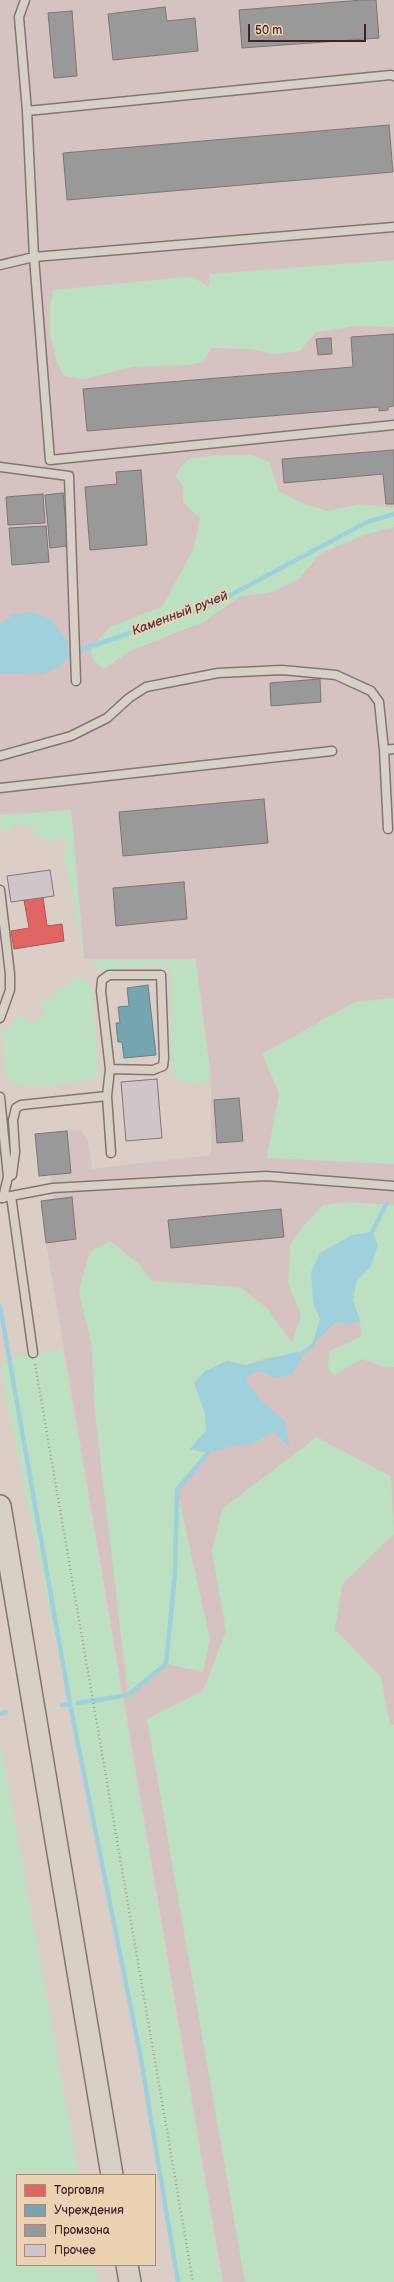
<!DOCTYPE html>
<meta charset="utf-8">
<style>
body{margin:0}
#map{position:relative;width:394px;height:2282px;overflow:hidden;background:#dbcec6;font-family:"Balsamiq Sans",sans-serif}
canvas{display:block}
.legend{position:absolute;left:16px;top:2174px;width:140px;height:92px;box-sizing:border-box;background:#ebd2b3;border:1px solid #ab8a7d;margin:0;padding:5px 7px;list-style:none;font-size:12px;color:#4a1f2b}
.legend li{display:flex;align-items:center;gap:8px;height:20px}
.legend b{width:20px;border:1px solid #ab8a7d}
.scale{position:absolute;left:248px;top:24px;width:118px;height:18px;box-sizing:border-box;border:2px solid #4a1f2b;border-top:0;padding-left:5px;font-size:12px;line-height:14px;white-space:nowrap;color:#4a1f2b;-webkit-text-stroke:3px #ebd2b3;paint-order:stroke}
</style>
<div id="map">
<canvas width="394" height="2282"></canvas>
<ul class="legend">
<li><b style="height:11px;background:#e06666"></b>Торговля</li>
<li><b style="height:11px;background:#76a5af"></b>Учреждения</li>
<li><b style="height:11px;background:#999"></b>Промзона</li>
<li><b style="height:11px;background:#cfc5cb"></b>Прочее</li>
</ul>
<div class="scale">50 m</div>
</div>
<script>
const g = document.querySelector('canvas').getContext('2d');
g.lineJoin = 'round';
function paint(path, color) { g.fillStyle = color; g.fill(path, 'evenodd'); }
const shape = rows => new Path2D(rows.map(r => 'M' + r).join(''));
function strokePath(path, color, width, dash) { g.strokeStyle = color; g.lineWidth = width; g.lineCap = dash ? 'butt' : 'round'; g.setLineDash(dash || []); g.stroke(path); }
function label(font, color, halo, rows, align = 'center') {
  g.font = font + ' "Balsamiq Sans",sans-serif'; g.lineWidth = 4; g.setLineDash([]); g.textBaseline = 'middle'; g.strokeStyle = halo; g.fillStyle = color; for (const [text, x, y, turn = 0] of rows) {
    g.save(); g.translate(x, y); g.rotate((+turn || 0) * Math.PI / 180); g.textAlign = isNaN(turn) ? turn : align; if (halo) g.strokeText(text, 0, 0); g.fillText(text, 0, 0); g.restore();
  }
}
paint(shape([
 [0,0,394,0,394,2282,223,2282,46,1243,41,1201,53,1199,51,1175,35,1134,82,1130,88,1142,92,1169,211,1155,211,1079,196,959,84,959,71,811,0,815]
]), '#d6c2c1');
paint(shape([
 [394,260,394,327,357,326,316,332,300,351,276,354,251,349,211,348,203,362,188,365,132,367,85,379,64,376,56,360,50,333,50,306,53,290,186,277,193,277,209,287,210,274],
 [221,455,252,455,269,462,279,491,298,501,327,511,361,504,394,508,394,527,368,534,321,553,299,579,273,592,241,596,205,621,130,651,104,669,93,660,91,648,110,627,162,607,194,548,200,518,183,502,183,487,176,477,181,466,191,458],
 [71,810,84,959,64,853,69,846,62,838,54,842,34,835,34,828,14,824,11,832,0,829,0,815],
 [92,959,195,959,211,1079,200,1085,177,1081,171,1065,172,972,166,965,99,970],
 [82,978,92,986,98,1071,96,1078,76,1083,30,1087,10,1082,4,1068,2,1033,21,1014,30,1024,46,1015,41,1005,72,980],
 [394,998,394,1164,267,1158,279,1093,262,1054,355,1002],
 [347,1202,394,1205,394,1367,387,1368,362,1359,334,1375,328,1368,329,1351,361,1337,360,1321,353,1301,356,1282,371,1266,335,1245,320,1253,313,1303,320,1319,312,1346,302,1353,266,1358,246,1365,226,1361,194,1383,205,1413,206,1431,190,1449,208,1453,177,1490,210,1639,203,1672,166,1664,128,1695,95,1414,92,1348,79,1291,89,1253,110,1241,138,1263,152,1281,240,1287,268,1309,292,1343,301,1315,288,1283,290,1245,305,1224,323,1205],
 [63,1350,222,2282,177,2282,140,2053,0,1369,5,1362,13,1357],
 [317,1437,391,1477,394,1534,342,1585,335,1630,381,1677,390,1724,394,1725,394,2282,245,2282,147,1719,203,1691,226,1631,212,1551,222,1509],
 [0,1740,79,2175,17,2175,17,2265,95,2265,98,2282,0,2282]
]), '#bde0c2');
paint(shape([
 [34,612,50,619,67,641,69,655,60,667,41,674,0,673,0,624,14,614],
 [372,1232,378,1245,371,1266,356,1282,353,1301,360,1321,348,1325,335,1322,312,1346,320,1319,313,1303,311,1272,320,1253,352,1235],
 [296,1352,302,1353,301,1360,291,1375,275,1378,259,1371,245,1378,259,1399,285,1421,290,1447,273,1432,252,1444,237,1445,208,1453,190,1449,206,1431,205,1413,194,1383,205,1371,227,1361,246,1365]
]), '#a0d0dc');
const shops = shape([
 [43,897,47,926,62,924,64,941,14,949,11,931,29,928,24,900,43,897]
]);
paint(shops, '#e06666');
strokePath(shops, '#b35154', 1);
const public = shape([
 [148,985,156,1055,124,1058,122,1042,118,1042,116,1023,120,1023,118,1007,129,1006,127,988,148,985]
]);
paint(public, '#76a5af');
strokePath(public, '#697d87', 1);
const industry = shape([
 [362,0,376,0,379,38,242,48,239,10,362,0],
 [165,7,167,21,195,18,198,51,113,60,108,14,165,7],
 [72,11,77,76,54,78,48,13,72,11],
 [389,125,393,172,67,200,63,153,389,125],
 [394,334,394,406,388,407,388,410,379,411,379,407,87,431,83,389,353,367,351,337,394,334],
 [331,338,332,354,318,355,316,339,331,338],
 [394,450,394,504,386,504,383,474,284,483,282,459,394,450],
 [141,470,147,545,90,550,85,487,117,484,116,472,141,470],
 [63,493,68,546,50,548,45,495,63,493],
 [43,494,45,523,8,525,6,497,43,494],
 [46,526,49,562,12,565,9,528,46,526],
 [320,679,321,702,271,706,270,683,320,679],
 [264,799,268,843,123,856,119,812,264,799],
 [184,882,187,919,116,926,113,888,184,882],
 [239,1098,243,1141,217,1143,214,1100,239,1098],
 [67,1131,71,1173,39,1176,35,1134,67,1131],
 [72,1197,76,1239,46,1243,41,1201,72,1197],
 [281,1209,284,1237,171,1248,168,1220,281,1209]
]);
paint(industry, '#999');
strokePath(industry, '#817478', 1);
strokePath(shape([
 [63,656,214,604,367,522,394,514],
 [372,1232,387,1203],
 [0,1306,70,1704,140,2053,178,2282],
 [302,1353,312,1346],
 [78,1703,128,1695,166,1664,175,1574,177,1490,208,1453],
 [62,1705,70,1704],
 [0,1714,6,1712]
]), '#a0d0dc', 4.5);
const building = shape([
 [50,870,54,896,11,902,7,876,50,870],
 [157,1079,162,1138,126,1141,121,1082,157,1079]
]);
paint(building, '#cfc5cb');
strokePath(building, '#847574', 1);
const service = shape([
 [27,111,391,75,394,76],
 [394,227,34,257,50,460,394,425],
 [0,265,34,257,27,111,19,17,25,0],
 [0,467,69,476,76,681],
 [384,750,388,829],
 [0,756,71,736,107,718,129,698,146,687,218,673,282,670,336,675,371,691,379,702,384,750,394,749],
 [0,788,332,751],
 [0,890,10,974,10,990,0,1018],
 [110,1069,153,1070,163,1066,164,1058,161,975,109,975,102,980,101,991,110,1069,107,1096,111,1153],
 [0,1097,8,1177,3,1198],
 [8,1177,12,1175,15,1152,13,1120,16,1108,21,1105,107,1096],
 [11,1196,33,1353],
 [0,1198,53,1188,266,1176,394,1186]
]);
const secondary = shape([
 [0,1506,112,2175],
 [127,2265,130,2282]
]);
strokePath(service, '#847574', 11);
strokePath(secondary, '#847574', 24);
strokePath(shape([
 [35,1364,193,2282]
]), '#a59995', 2.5, [1, 3]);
strokePath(service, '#d9d0c5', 8);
strokePath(secondary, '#d9d0c5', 21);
label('italic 13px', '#533a47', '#ebd2b3', [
 ["Каменный ручей",180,614,-21]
]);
</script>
